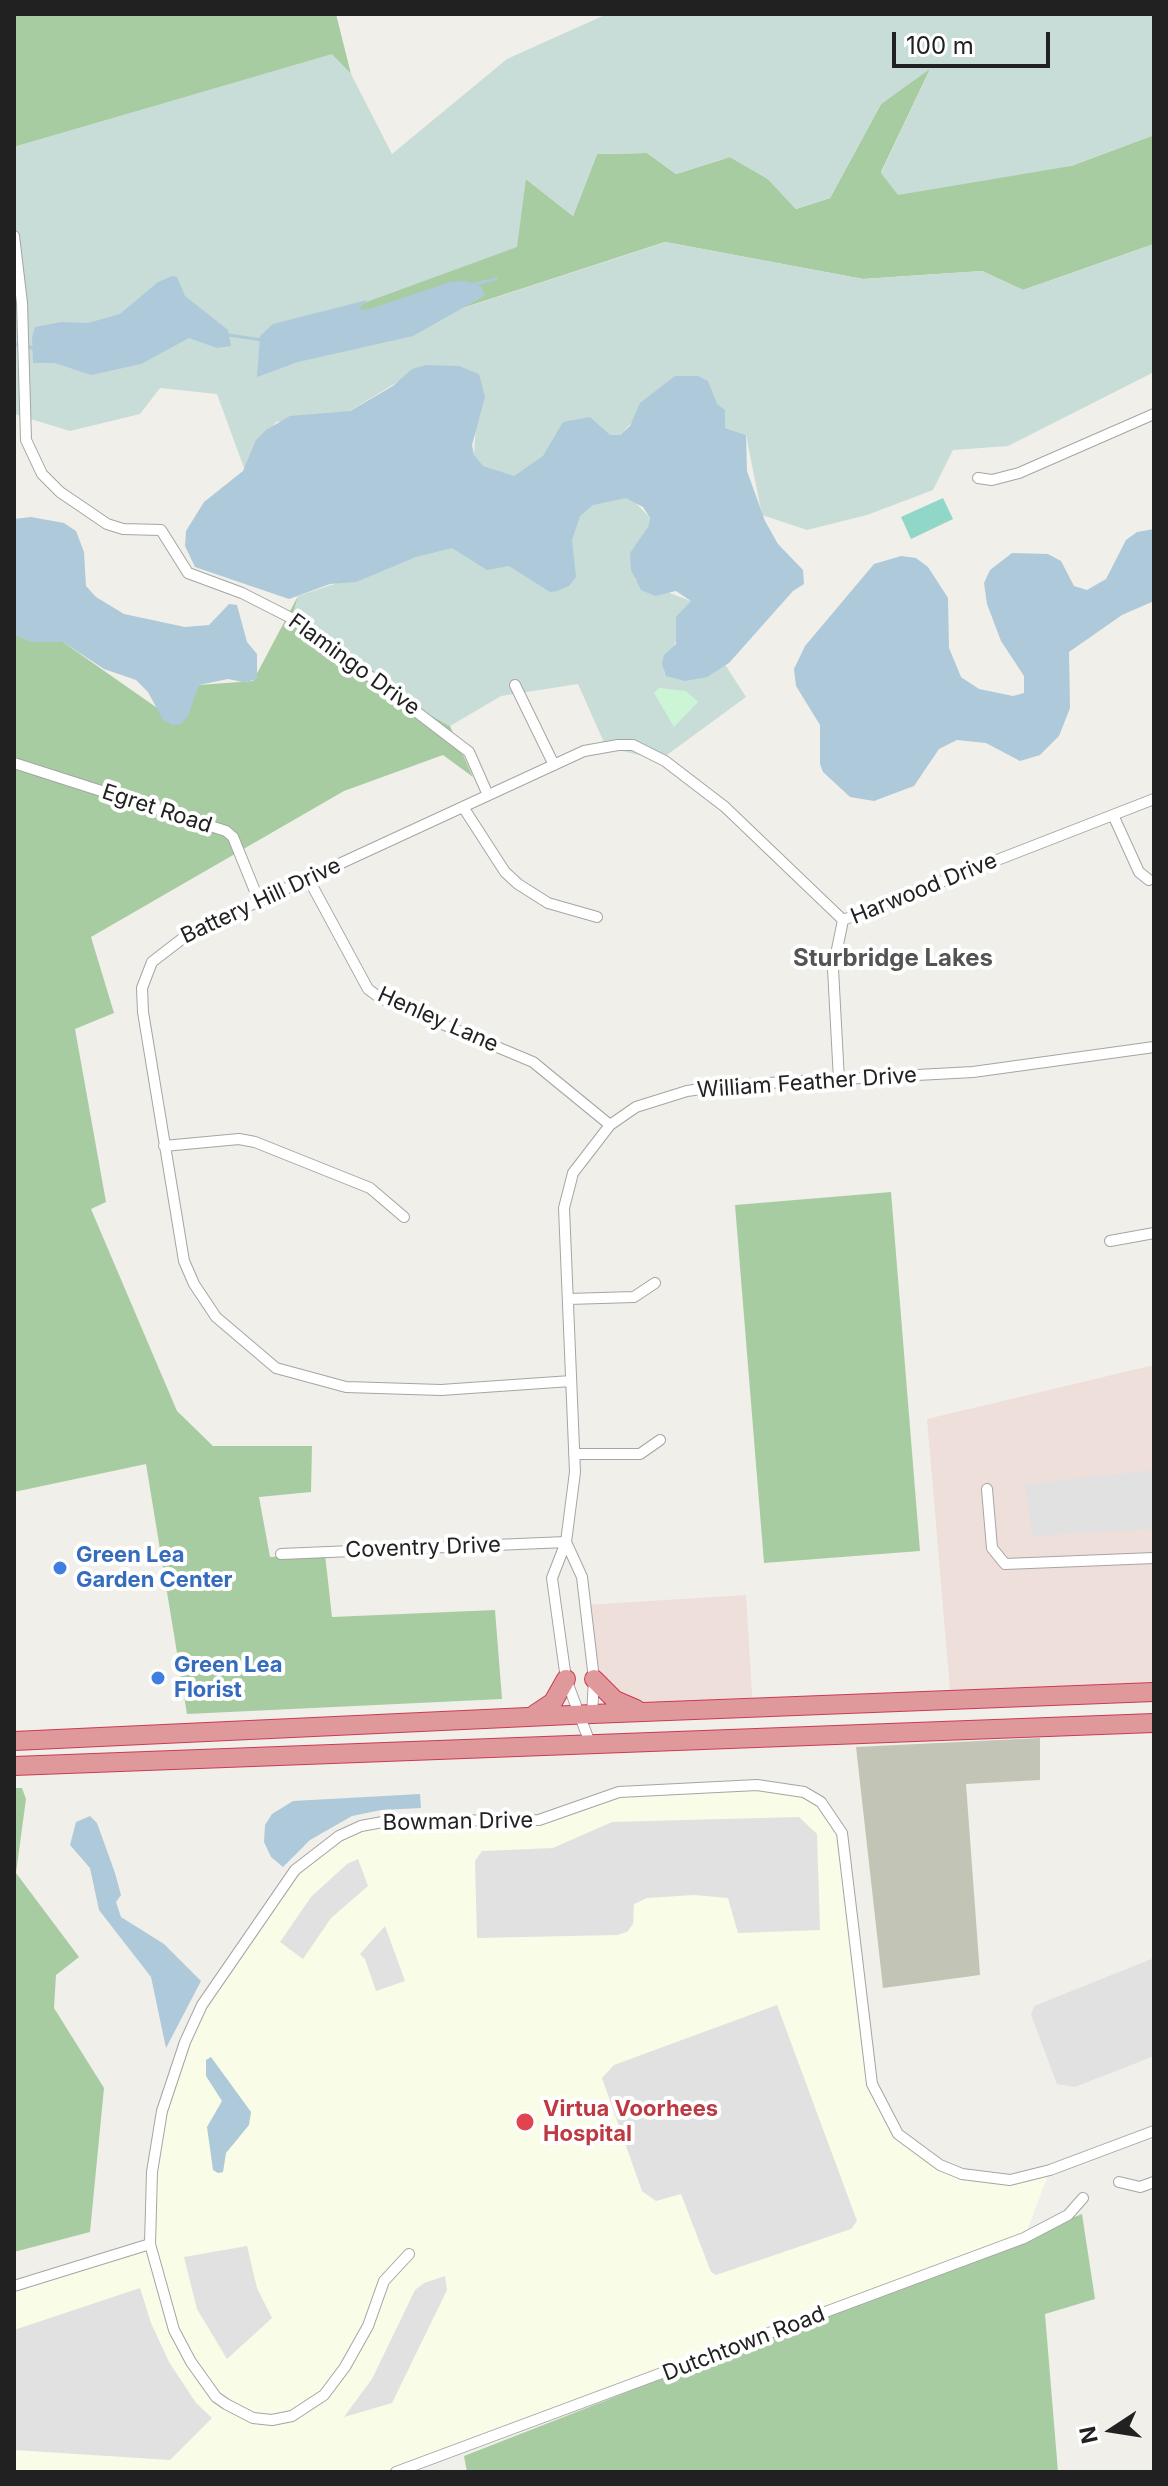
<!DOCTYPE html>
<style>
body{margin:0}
#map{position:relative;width:1168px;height:2486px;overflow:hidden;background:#f1efe9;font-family:Inter,sans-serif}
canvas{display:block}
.frame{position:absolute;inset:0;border:16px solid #212121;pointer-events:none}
.north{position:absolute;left:1072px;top:2390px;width:80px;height:80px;-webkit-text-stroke:6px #fff;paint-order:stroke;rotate:258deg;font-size:22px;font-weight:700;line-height:32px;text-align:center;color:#212121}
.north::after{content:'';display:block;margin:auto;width:28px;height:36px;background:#212121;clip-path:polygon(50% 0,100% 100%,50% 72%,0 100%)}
.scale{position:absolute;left:892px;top:32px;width:158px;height:36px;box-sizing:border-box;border:4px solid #212121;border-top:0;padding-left:10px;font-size:24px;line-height:28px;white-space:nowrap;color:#212121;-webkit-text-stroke:6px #fff;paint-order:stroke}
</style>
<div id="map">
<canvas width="1168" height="2486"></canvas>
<div class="frame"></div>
<div class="north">N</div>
<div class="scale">100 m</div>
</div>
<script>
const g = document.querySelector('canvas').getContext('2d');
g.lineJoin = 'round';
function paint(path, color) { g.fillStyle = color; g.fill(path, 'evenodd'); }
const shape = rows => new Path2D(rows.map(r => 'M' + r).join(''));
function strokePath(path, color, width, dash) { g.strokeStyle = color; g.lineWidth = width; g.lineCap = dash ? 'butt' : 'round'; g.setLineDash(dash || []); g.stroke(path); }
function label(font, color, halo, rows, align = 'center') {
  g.font = font + ' Inter,sans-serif'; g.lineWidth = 8; g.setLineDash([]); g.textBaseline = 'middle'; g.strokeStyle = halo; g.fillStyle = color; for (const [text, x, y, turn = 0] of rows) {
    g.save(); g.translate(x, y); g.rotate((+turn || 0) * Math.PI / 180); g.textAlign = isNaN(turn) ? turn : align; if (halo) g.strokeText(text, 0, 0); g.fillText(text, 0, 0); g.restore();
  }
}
paint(shape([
 [1154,1365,1154,1692,951,1701,927,1419],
 [746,1595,753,1709,642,1711,594,1679,585,1605]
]), '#efdfdb');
paint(shape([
 [782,1787,821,1802,842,1833,867,2059,881,2107,920,2153,986,2179,1050,2170,1024,2238,396,2472,14,2472,14,2286,150,2243,156,2141,202,2005,295,1870,361,1826,539,1820,602,1796]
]), '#f9fce6');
paint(shape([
 [1040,1738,1040,1780,966,1784,980,1975,883,1988,856,1747]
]), '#c2c5b5');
paint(shape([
 [14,14,336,14,351,74,332,55,14,147],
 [931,67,881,172,1071,166,1154,135,1154,244,1023,290,982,271,863,279,665,242,260,374,526,179,573,216,597,154,647,153,676,174,730,157,768,179,796,209,830,198,881,104],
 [298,596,292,620,344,666,450,726,473,777,443,755,344,791,91,937,114,1013,75,1029,106,1202,91,1209,177,1411,213,1446,312,1446,311,1492,259,1497,270,1557,325,1554,332,1617,495,1610,502,1699,187,1714,146,1464,14,1492,14,627,63,642,180,724,199,685,253,681],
 [891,1192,920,1551,764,1563,735,1205],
 [14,1788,22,1788,26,1799,16,1873,79,1957,56,1975,54,2008,104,2088,90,2232,14,2252],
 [1082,2214,1095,2299,1045,2314,1058,2472,467,2472,464,2456]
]), '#a8cca2');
paint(shape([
 [607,14,1154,14,1154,135,1071,166,898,195,881,173,930,69,881,104,830,198,796,209,768,179,730,157,676,174,647,153,597,154,573,216,526,179,517,247,271,337,261,374,666,242,863,279,982,271,1023,290,1154,244,1154,372,1008,446,953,450,933,490,867,515,807,530,762,515,746,435,725,428,675,377,620,435,634,501,650,518,635,580,691,601,664,673,726,666,746,697,660,760,606,747,578,684,501,696,450,726,344,666,292,620,298,596,446,547,474,455,479,374,426,365,346,413,276,422,244,468,217,394,160,388,140,414,70,431,14,414,14,147,332,54,351,74,392,154,507,59]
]), '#c8ddd7');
paint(shape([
 [659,688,686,691,698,702,674,727,654,693]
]), '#ccf5d6');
paint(shape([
 [943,498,953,519,911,539,901,517]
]), '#90d7c7');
paint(shape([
 [1154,1470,1154,1529,1032,1536,1025,1484],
 [799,1817,817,1834,820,1930,738,1933,728,1898,694,1895,647,1898,634,1904,633,1924,627,1932,617,1935,477,1938,475,1861,482,1851,553,1848,612,1822],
 [358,1859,368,1886,331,1918,303,1959,280,1942,311,1897,347,1864],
 [385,1926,405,1981,376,1991,365,1959,360,1954],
 [1154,1958,1154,2056,1075,2087,1057,2084,1031,2015,1034,2006],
 [777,2005,857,2221,851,2229,716,2275,711,2272,681,2194,656,2201,642,2191,602,2078,614,2065],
 [247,2246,257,2288,272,2318,227,2359,197,2309,184,2257],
 [445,2276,447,2290,392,2403,344,2417,372,2379,415,2290,424,2283],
 [140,2288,151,2323,169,2362,196,2403,212,2418,170,2460,14,2450,14,2330]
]), '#e1e1e1');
paint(shape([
 [172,276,177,277,185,296,228,330,231,346,217,348,189,338,141,364,91,375,55,363,33,363,32,337,35,327,61,322,88,323,120,314,158,282],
 [466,281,482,287,484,296,413,336,298,362,257,377,260,336,273,324,367,300,358,310,370,309,450,282],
 [426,365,459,366,479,374,485,397,472,445,474,455,483,466,514,476,543,456,563,422,590,417,610,435,620,435,630,426,640,403,675,376,698,376,708,381,717,404,725,410,725,428,746,435,747,471,765,521,778,544,803,570,804,584,793,591,729,663,707,677,685,681,666,676,662,664,664,655,676,644,676,617,691,601,676,591,655,596,641,590,631,570,630,553,648,527,650,518,643,507,626,498,593,505,580,516,572,540,576,577,569,586,557,591,550,592,509,566,487,570,452,548,416,557,356,582,330,584,289,599,195,567,185,546,186,531,204,502,243,471,256,440,266,430,290,416,350,411,393,386,412,369],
 [31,517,64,523,76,531,84,552,86,586,96,597,124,614,185,627,209,625,229,604,237,605,247,642,257,654,257,678,247,683,228,679,199,685,188,716,181,724,172,725,163,720,148,692,136,680,104,669,63,642,32,642,14,635,14,519],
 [1154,529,1154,601,1122,615,1069,652,1070,708,1059,736,1040,755,1020,761,986,743,957,740,939,749,914,786,874,801,850,797,823,772,820,764,820,725,796,686,794,669,805,646,874,564,901,556,916,558,928,567,948,598,949,648,961,677,979,689,1013,696,1024,693,1024,676,1001,641,987,604,984,583,990,570,1012,553,1048,554,1061,561,1074,586,1087,590,1106,579,1126,540,1137,532],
 [420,1794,421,1808,381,1810,352,1816,310,1840,283,1867,271,1857,264,1842,265,1825,272,1814,293,1801],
 [90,1816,97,1823,115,1873,121,1895,116,1902,121,1917,164,1944,201,1981,166,2048,151,1977,99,1910,90,1868,70,1845,76,1822],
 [211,2057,251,2112,249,2125,226,2153,223,2172,218,2173,213,2170,207,2127,222,2101,206,2076,206,2060]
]), '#aec9da');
strokePath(shape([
 [471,285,496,279],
 [229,335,262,340],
 [14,344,34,348]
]), '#aec9da', 3);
const street = shape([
 [14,236,22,303,26,440,42,474,60,492,107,524,123,529,161,530,188,573,242,593,299,622,469,752,488,795],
 [978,478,992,480,1019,473,1154,414],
 [515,685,554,765],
 [14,763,226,831,233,837,259,901],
 [463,807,505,872,518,884,548,903,597,917],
 [1113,815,1139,872,1149,880],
 [308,878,368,989,380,998,533,1062,610,1125],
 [839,1080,833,969,843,920,1154,799],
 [164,1146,239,1139,255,1142,370,1188,404,1217],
 [1110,1241,1154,1233],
 [568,1299,634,1297,655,1283],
 [571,1381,441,1390,346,1387,276,1368,216,1317,194,1284,184,1261,143,1012,142,988,152,962,187,935,259,901,584,751,618,745,633,745,665,761,725,807,843,920],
 [574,1454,640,1454,660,1440],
 [987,1489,992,1548,1005,1564,1154,1558],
 [566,1542,582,1577,594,1679,592,1716],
 [281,1554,566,1542],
 [590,1743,566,1679,552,1578,566,1542,575,1472,564,1208,573,1173,610,1125,636,1107,687,1091,730,1085,973,1072,1154,1047],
 [1119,2182,1140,2187,1154,2182],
 [409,2254,384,2281,368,2326,345,2367,324,2395,292,2416,272,2420,253,2418,226,2404,216,2397,191,2362,174,2330,150,2244,152,2172,162,2111,185,2042,202,2005,295,1870,339,1836,361,1826,388,1821,539,1820,619,1792,757,1785,804,1792,821,1802,842,1833,872,2084,898,2134,940,2165,962,2174,1010,2180,1050,2170,1154,2131],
 [14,2286,150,2244],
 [396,2472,1024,2238,1068,2215,1083,2198]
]);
const highway = shape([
 [594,1679,615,1700,636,1709],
 [535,1714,553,1702,566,1679],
 [14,1741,592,1714,1154,1692],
 [14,1766,1154,1723]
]);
strokePath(street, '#a5a5a5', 12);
strokePath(highway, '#cb3a55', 20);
strokePath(street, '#fff', 10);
strokePath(highway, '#df999b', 18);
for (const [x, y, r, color] of [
 [60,1568,8,"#3f7fe0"],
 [158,1678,8,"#3f7fe0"],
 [525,2122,10,"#e0444e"]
]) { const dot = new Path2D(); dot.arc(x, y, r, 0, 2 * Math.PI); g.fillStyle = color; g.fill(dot); strokePath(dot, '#fff', 3); }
label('22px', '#212121', '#fff', [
 ["Flamingo Drive",354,665,36],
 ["Egret Road",157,809,18],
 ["Harwood Drive",924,889,-22],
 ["Battery Hill Drive",261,901,-25],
 ["Henley Lane",438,1020,24],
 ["William Feather Drive",807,1083,-4],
 ["Coventry Drive",423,1548,-2],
 ["Bowman Drive",458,1822,-1],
 ["Dutchtown Road",744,2344,-21]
]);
label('bold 22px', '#366cbe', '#fff', [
 ["Green Lea",76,1555],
 ["Garden Center",76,1580],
 ["Green Lea",174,1665],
 ["Florist",174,1690]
], 'left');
label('bold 22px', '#be3a42', '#fff', [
 ["Virtua Voorhees",543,2109],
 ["Hospital",543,2134]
], 'left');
label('bold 24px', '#545454', '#fff', [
 ["Sturbridge Lakes",893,959]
]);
</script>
